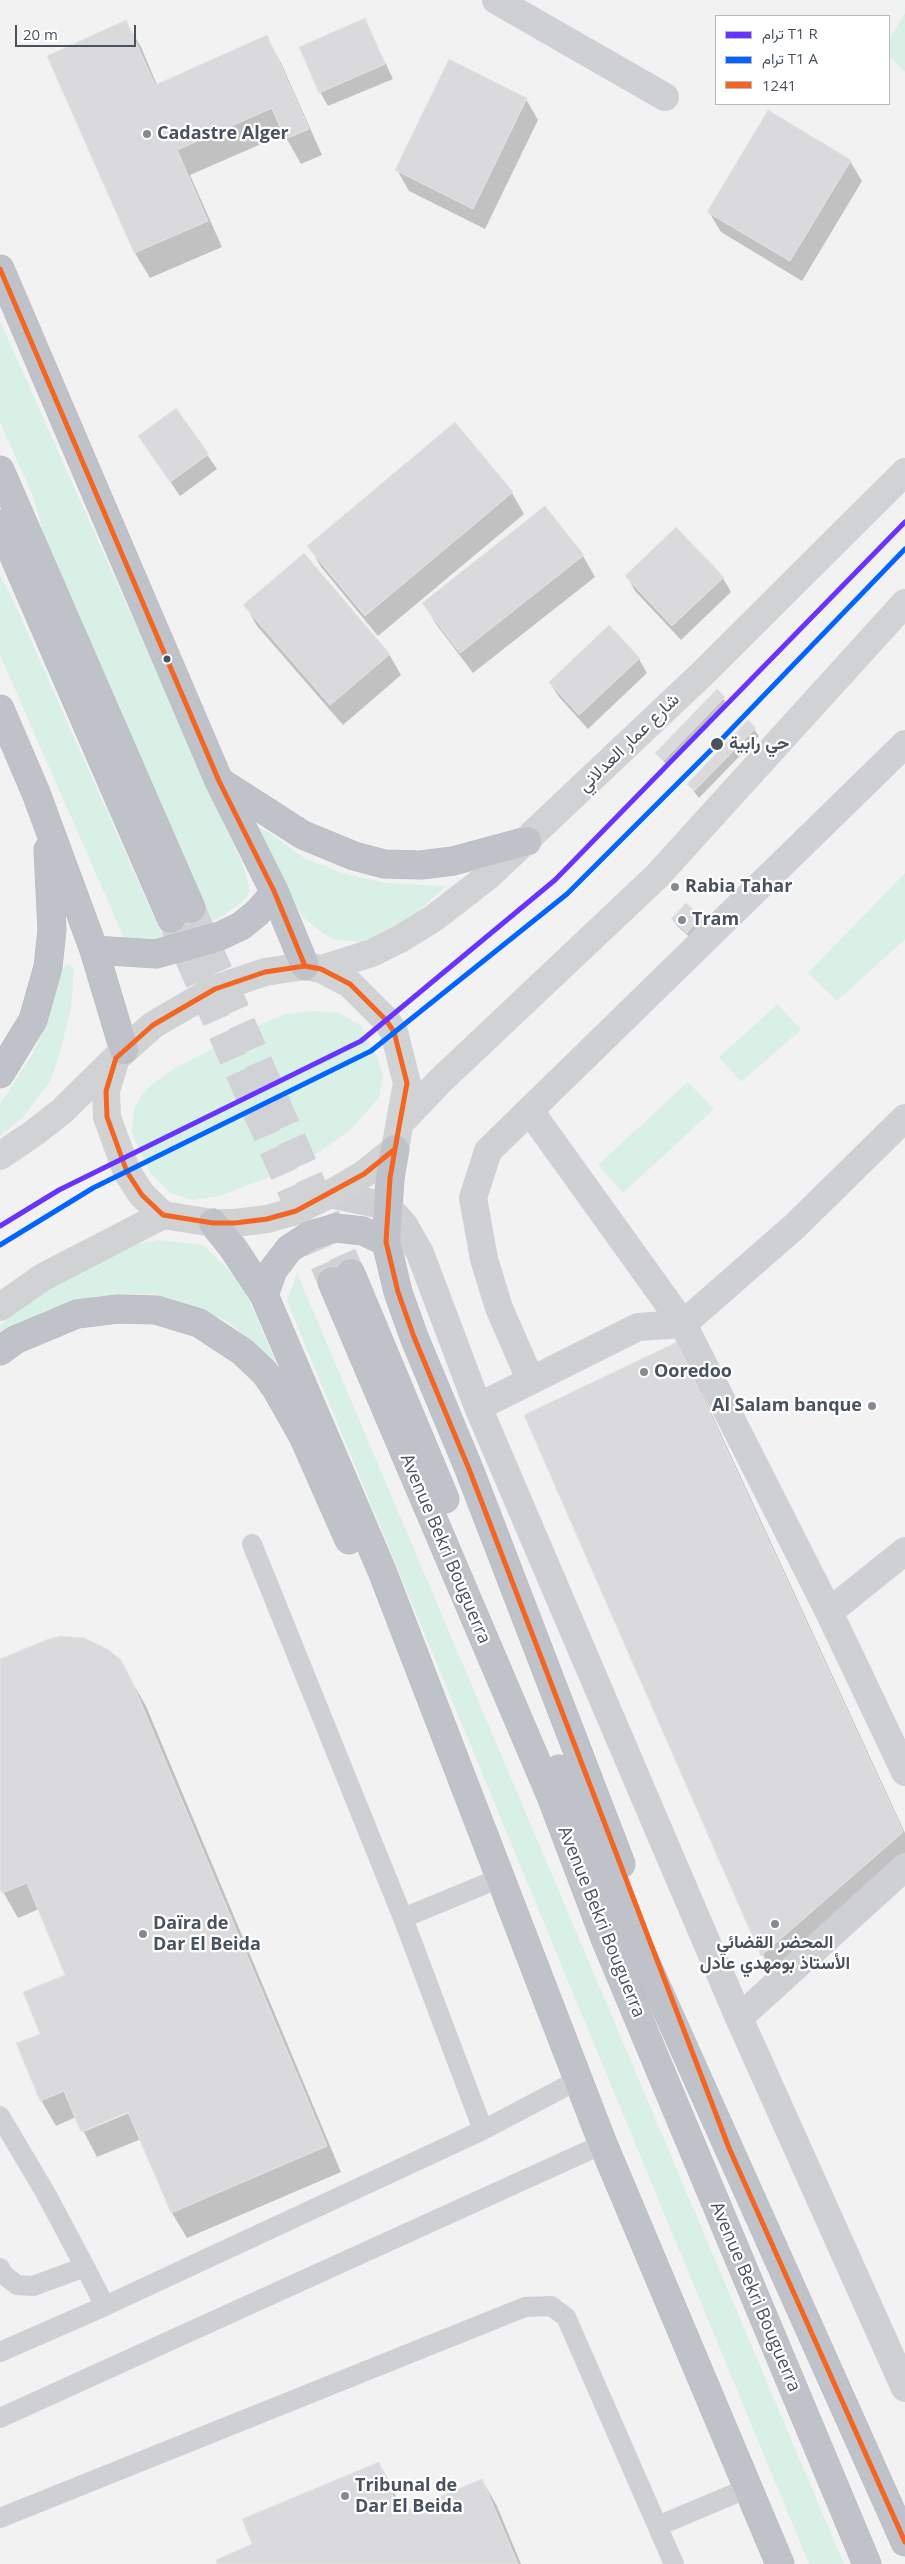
<!DOCTYPE html>
<meta charset="utf-8">
<style>
body{margin:0}
#map{position:relative;width:905px;height:2564px;overflow:hidden;background:#f3f2f2;font-family:"Open Sans",Vazirmatn,sans-serif}
canvas{display:block}
.legend{position:absolute;left:715px;top:15px;width:175px;height:90px;box-sizing:border-box;background:#fff;border:1px solid #b6babf;margin:0;padding:6px 9px;list-style:none;font-size:15px;color:#49525f}
.legend li{display:flex;align-items:center;gap:10px;height:25px}
.legend b{width:25px;border:1px solid #b6babf}
.scale{position:absolute;left:15px;top:25px;width:121px;height:22px;box-sizing:border-box;border:2px solid #49525f;border-top:0;padding-left:6px;font-size:15px;line-height:18px;white-space:nowrap;color:#49525f;-webkit-text-stroke:4px #fff;paint-order:stroke}
</style>
<div id="map">
<canvas width="905" height="2564"></canvas>
<ul class="legend">
<li><b style="height:6px;background:#63f"></b>ترام T1 R</li>
<li><b style="height:6px;background:#0363ff"></b>ترام T1 A</li>
<li><b style="height:6px;background:#f26522"></b>1241</li>
</ul>
<div class="scale">20 m</div>
</div>
<script>
const g = document.querySelector('canvas').getContext('2d');
g.lineJoin = 'round';
function paint(path, color) { g.fillStyle = color; g.fill(path, 'evenodd'); }
const shape = rows => new Path2D(rows.map(r => 'M' + r).join(''));
function strokePath(path, color, width, dash) { g.strokeStyle = color; g.lineWidth = width; g.lineCap = dash ? 'butt' : 'round'; g.setLineDash(dash || []); g.stroke(path); }
function label(font, color, halo, rows, align = 'center') {
  g.font = font + ' "Open Sans",Vazirmatn,sans-serif'; g.lineWidth = 4.5; g.setLineDash([]); g.textBaseline = 'middle'; g.strokeStyle = halo; g.fillStyle = color; for (const [text, x, y, turn = 0] of rows) {
    g.save(); g.translate(x, y); g.rotate((+turn || 0) * Math.PI / 180); g.textAlign = isNaN(turn) ? turn : align; if (halo) g.strokeText(text, 0, 0); g.fillText(text, 0, 0); g.restore();
  }
}
paint(shape([
 [905,13,905,72,889,56,889,40],
 [0,321,245,870,250,891,243,901,223,916,163,945,125,940,0,655,0,575,17,609,161,933,208,915,49,554,33,496,0,422],
 [255,825,271,834,304,858,345,874,386,883,446,886,413,916,389,932,361,942,331,939,305,919,281,886],
 [905,873,905,939,837,1001,808,973],
 [67,964,74,968,71,1008,59,1056,50,1081,23,1117,0,1136,0,1104,33,1053,48,1019,61,971],
 [778,1004,801,1030,741,1082,719,1057],
 [311,1011,340,1013,361,1026,379,1062,383,1076,379,1098,349,1131,318,1153,275,1175,219,1196,193,1200,170,1193,150,1172,132,1134,134,1109,141,1096,151,1085,172,1070,254,1027,283,1015],
 [688,1082,714,1109,623,1193,598,1165],
 [160,1240,203,1245,241,1282,278,1367,229,1322,195,1307,152,1294,98,1296,42,1312,0,1340,0,1327,43,1283,109,1248],
 [297,1273,844,2564,809,2564,287,1301]
]), '#d8f0e5');
paint(shape([
 [365,20,393,79,328,106,320,92],
 [126,22,141,47,157,85,267,37,281,63,322,155,301,164,284,134,190,175,222,247,150,278,135,253,49,56],
 [526,99,538,120,485,229,409,191,397,170],
 [850,161,862,181,802,281,721,232,709,212],
 [176,410,217,469,180,496,139,436],
 [455,424,512,493,524,514,378,636,321,567,309,546],
 [545,508,583,556,595,577,473,673,436,624,424,604],
 [627,576,723,578,731,592,681,640,635,591],
 [245,605,389,654,401,675,343,725,257,626],
 [639,659,647,673,588,729,559,697,550,683],
 [717,691,728,705,668,767,657,753],
 [748,722,759,736,699,798,688,784],
 [700,916,704,924,692,939,677,926,673,919],
 [676,1343,691,1369,905,1833,905,1869,777,1980,763,1955,526,1415],
 [84,1639,95,1643,120,1661,146,1706,341,2172,187,2238,172,2213,141,2139,97,2157,76,2117,56,2126,41,2100,41,2035,66,1976,39,1909,18,1918,2,1890,0,1890,0,1661],
 [133,2109,134,2111,83,2132,83,2130],
 [379,2463,393,2489,403,2513,482,2480,497,2506,521,2564,219,2564,254,2545]
]), '#0003');
const building = shape([
 [365,18,385,64,319,93,299,47,365,18],
 [126,20,155,85,267,35,309,129,285,139,272,108,177,150,208,221,134,253,47,56,126,20],
 [449,59,527,98,473,209,395,170,449,59],
 [768,110,851,160,790,261,707,212,768,110],
 [176,408,209,454,170,482,138,436,176,408],
 [455,422,513,492,365,616,307,546,455,422],
 [545,506,584,555,460,653,422,603,545,506],
 [676,527,724,577,672,626,625,576,676,527],
 [304,553,390,654,330,705,243,605,304,553],
 [609,625,640,658,579,715,549,682,609,625],
 [717,689,725,697,663,761,655,753,717,689],
 [748,720,756,728,694,791,687,784,748,720],
 [686,903,701,916,687,933,671,919,686,903],
 [677,1342,903,1832,761,1956,524,1415,677,1342],
 [60,1636,84,1638,109,1650,121,1660,131,1679,327,2146,171,2213,128,2112,81,2132,64,2091,40,2101,16,2043,40,2034,23,1992,65,1975,27,1883,2,1893,0,1889,0,1659,46,1640,60,1636],
 [379,2462,400,2513,482,2479,518,2564,217,2564,216,2560,252,2544,242,2519,379,2462]
]);
paint(building, '#dadadc');
strokePath(building, '#e4e4e5', 1);
strokePath(shape([
 [191,908,351,1274],
 [171,918,332,1282]
]), '#d1d2d5', 28, [28, 14]);
const highway = shape([
 [0,269,219,781,274,891,305,966],
 [0,470,191,908],
 [0,524,171,918],
 [0,709,36,793,94,950,124,1050],
 [222,783,303,835,354,856,384,864,421,865,453,861,527,841],
 [94,950,156,954,220,936,241,926,257,913,268,901,274,891],
 [0,1074,33,1020,48,967,52,930,48,850],
 [395,1149,390,1178,386,1242,398,1292,414,1337,469,1469,621,1864],
 [213,1223,233,1248,264,1295,382,1571,603,2144,780,2564],
 [351,1274,445,1499],
 [332,1282,551,1796,606,1941,867,2564],
 [264,1295,273,1270,289,1249,310,1235,336,1228,363,1231,386,1242],
 [0,1351,15,1340,77,1314,118,1309,156,1310,199,1323,243,1352,265,1373,277,1390,303,1436,349,1540],
 [559,1769,905,2542]
]);
strokePath(highway, '#b8bac1', 29);
strokePath(shape([
 [252,1544,403,1918],
 [0,2116,45,2192,85,2267],
 [483,2130,578,2080],
 [0,2268,2,2273,17,2285,33,2286,85,2267,105,2306],
 [0,2352,105,2306,483,2130,403,1918,500,1878],
 [0,2418,603,2144],
 [0,2518,525,2307,551,2306,566,2317,674,2564],
 [658,2526,748,2488]
]), '#ced0d3', 20);
strokePath(shape([
 [496,0,665,97],
 [530,1111,683,1324,829,1612,905,1772],
 [330,1194,387,1206,404,1225,420,1253,478,1407,739,2018,905,2388],
 [530,1379,499,1308,484,1259,473,1198,488,1151,905,744],
 [478,1407,638,1327,683,1324,795,1226,905,1118],
 [829,1612,905,1551],
 [739,2018,905,1867]
]), '#ced0d3', 28);
strokePath(shape([
 [305,966,321,969,350,984,386,1020,394,1032,407,1083,395,1149,364,1174,330,1194,296,1211,267,1219,235,1223,213,1223,163,1215,142,1195,127,1172,107,1117,106,1091,116,1058,153,1025,215,989,265,972,305,966],
 [321,969,372,953,402,938,434,918,487,877,702,674,905,472],
 [400,1123,440,1081,657,876,905,603],
 [0,1156,34,1133,62,1111,115,1059],
 [0,1307,43,1277,163,1215]
]), '#d0d2d4', 28);
strokePath(highway, '#bfc2c8', 28);
strokePath(shape([
 [0,269,219,781,274,891,305,966],
 [305,966,321,969,350,984,386,1020,394,1032,407,1083,395,1149,364,1174,296,1211,267,1219,235,1223,213,1223,163,1215,142,1195,127,1172,107,1117,106,1091,116,1058,153,1025,215,989,265,972,305,966],
 [395,1149,390,1178,386,1242,398,1292,414,1337,469,1469,729,2148,905,2542]
]), '#f26522', 5);
strokePath(shape([
 [0,1226,59,1190,361,1041,555,880,905,522]
]), '#63f', 5);
strokePath(shape([
 [0,1245,93,1188,371,1051,567,894,717,744,905,549]
]), '#0363ff', 5);
for (const [x, y, r, color] of [
 [147,134,5,"#848a92"],
 [167,659,4.5,"#49525f"],
 [717,744,7,"#49525f"],
 [675,887,5,"#848a92"],
 [682,920,5,"#848a92"],
 [644,1372,5,"#848a92"],
 [872,1406,5,"#848a92"],
 [775,1924,5,"#848a92"],
 [143,1934,5,"#848a92"],
 [345,2496,5,"#848a92"]
]) { const dot = new Path2D(); dot.arc(x, y, r, 0, 2 * Math.PI); g.fillStyle = color; g.fill(dot); strokePath(dot, '#fff', 2); }
label('bold 18px', '#49525f', '#fff', [
 ["Cadastre Alger",157,134],
 ["Rabia Tahar",685,887],
 ["Tram",692,920],
 ["Ooredoo",654,1372],
 ["Al Salam banque",862,1406,"right"],
 ["Daïra de",153,1924],
 ["Dar El Beida",153,1945],
 ["المحضر القضائي",775,1943,"center"],
 ["الأستاذ بومهدي عادل",775,1964,"center"],
 ["Tribunal de",355,2486],
 ["Dar El Beida",355,2507]
], 'left');
label('18px', '#49525f', '#fff', [
 ["شارع عمار العدلاني",629,743,-44],
 ["Avenue Bekri Bouguerra",445,1549,67],
 ["Avenue Bekri Bouguerra",601,1922,68],
 ["Avenue Bekri Bouguerra",755,2297,67]
]);
label('bold 18px', '#49525f', '#fff', [
 ["حي رابية",729,744]
], 'left');
</script>
